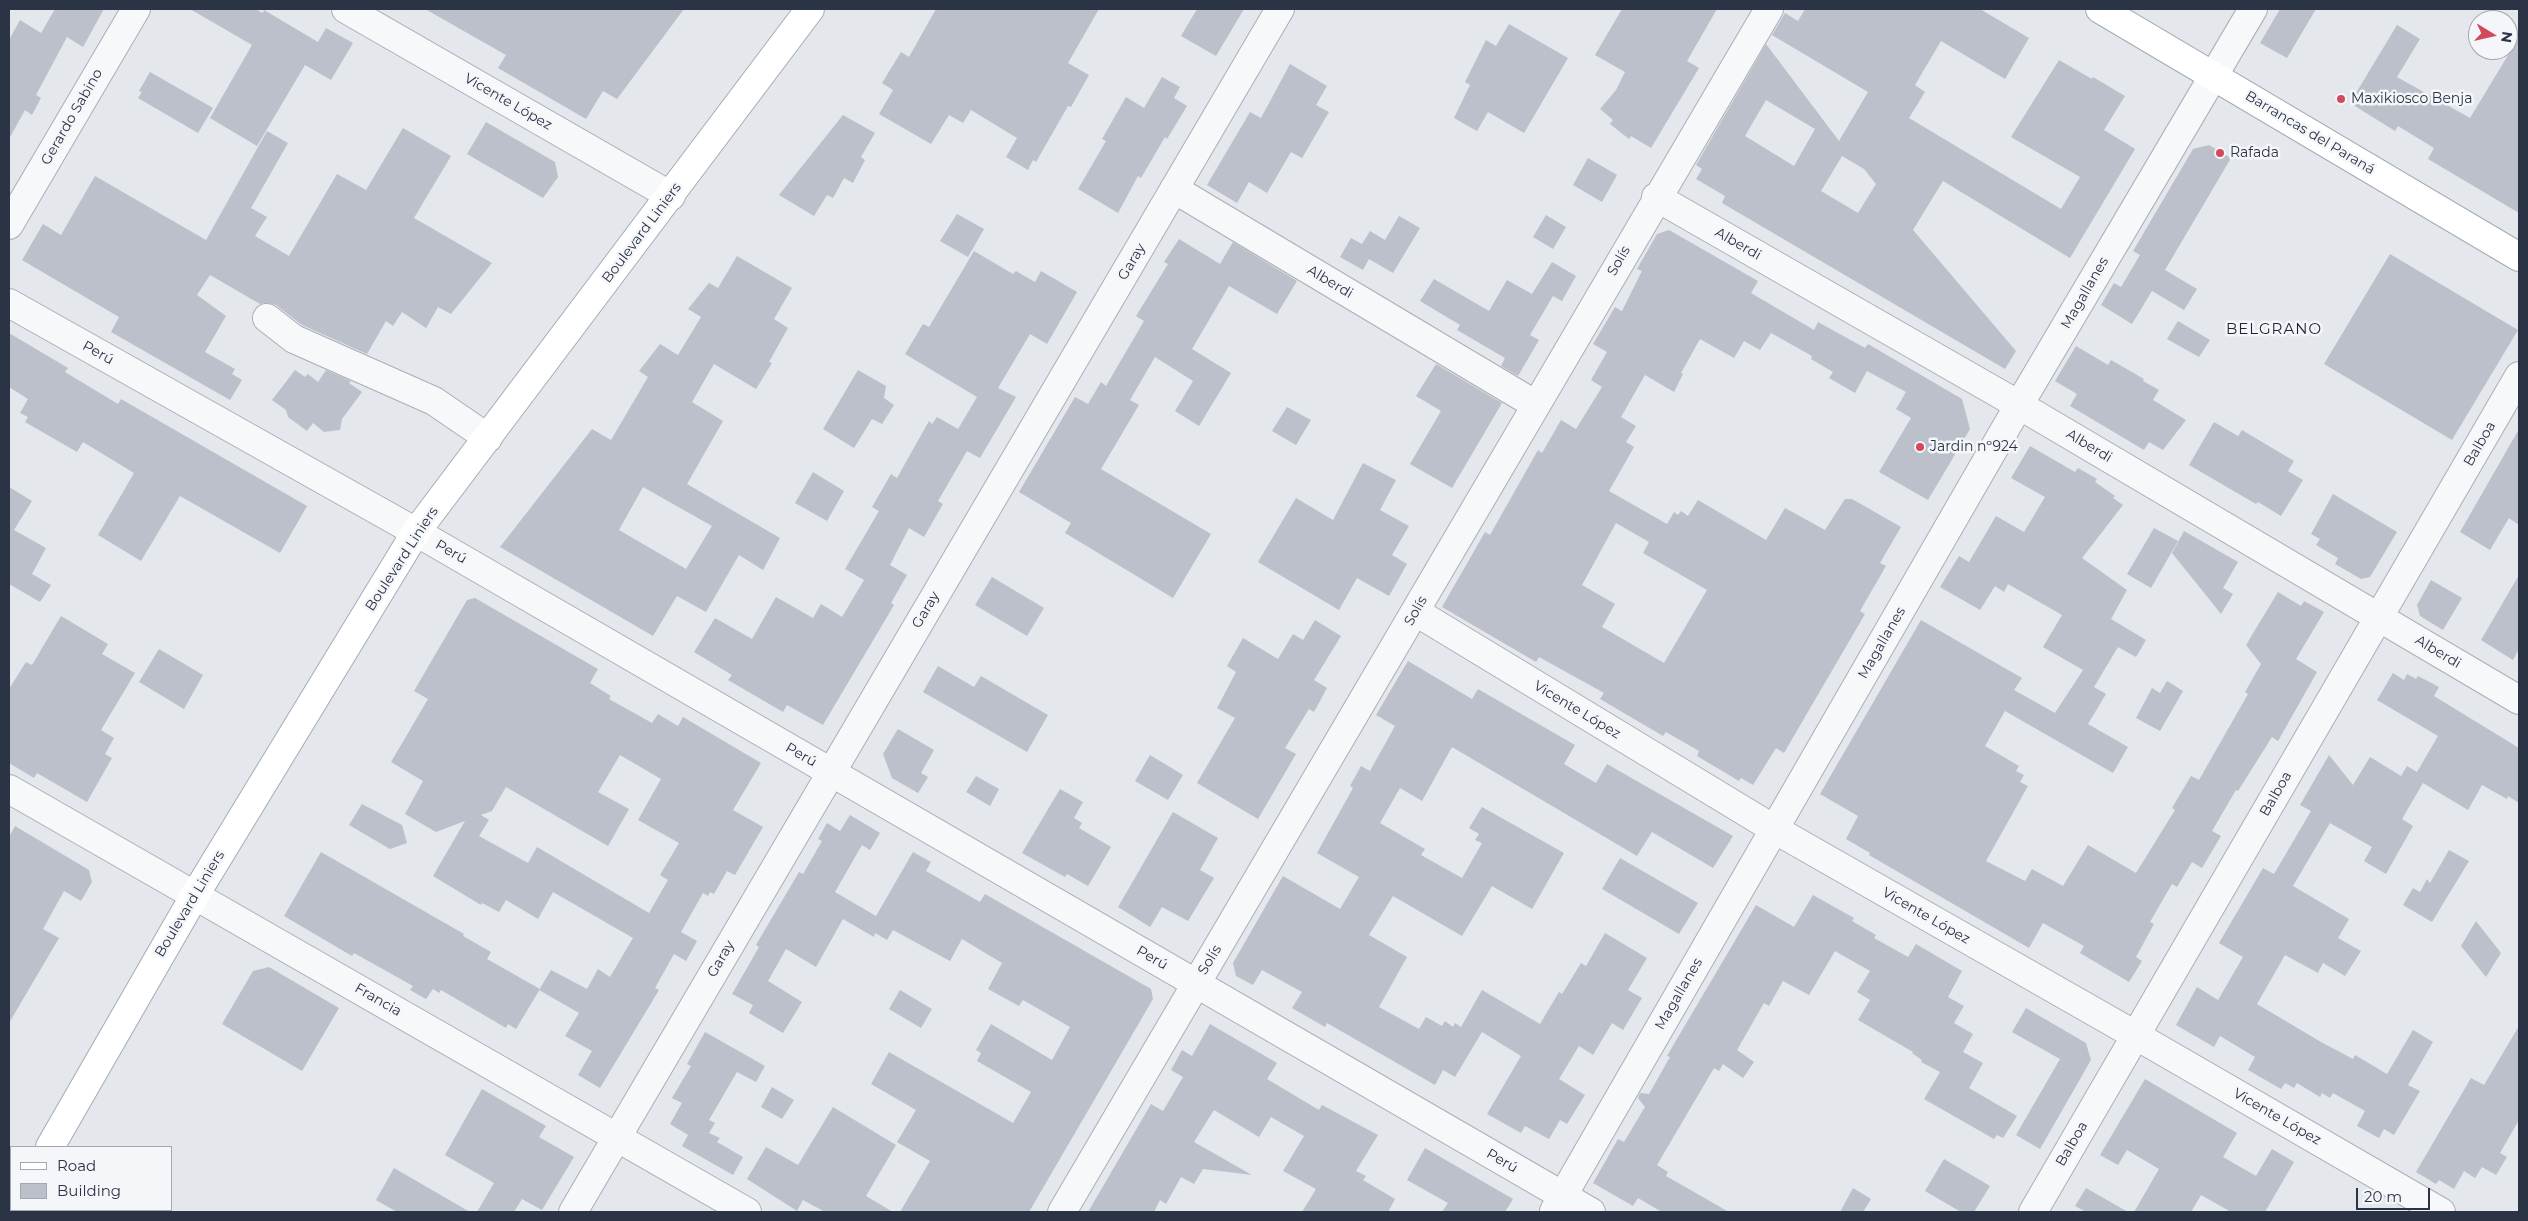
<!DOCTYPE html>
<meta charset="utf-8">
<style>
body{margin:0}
#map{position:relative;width:2528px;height:1221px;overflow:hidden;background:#e4e7ec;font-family:Montserrat,sans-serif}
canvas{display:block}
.frame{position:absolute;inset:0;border:10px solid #2b3445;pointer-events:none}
.legend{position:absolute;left:10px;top:1146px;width:162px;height:65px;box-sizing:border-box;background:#f4f6f9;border:1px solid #a4a8b1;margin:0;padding:6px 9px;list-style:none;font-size:15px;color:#2b3445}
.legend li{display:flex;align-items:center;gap:10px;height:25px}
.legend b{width:25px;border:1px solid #a4a8b1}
.north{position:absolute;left:2468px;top:10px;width:50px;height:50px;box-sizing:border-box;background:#f4f6f9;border:1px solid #a4a8b1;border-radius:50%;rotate:99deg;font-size:14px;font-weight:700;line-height:20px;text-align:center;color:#2b3445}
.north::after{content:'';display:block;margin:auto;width:18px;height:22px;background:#d1495b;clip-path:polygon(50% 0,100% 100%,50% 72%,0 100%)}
.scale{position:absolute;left:2356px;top:1188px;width:74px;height:22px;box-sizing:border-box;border:2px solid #2b3445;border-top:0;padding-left:6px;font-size:15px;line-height:18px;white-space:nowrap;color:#2b3445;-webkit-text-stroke:4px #f4f6f9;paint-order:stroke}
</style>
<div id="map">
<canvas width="2528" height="1221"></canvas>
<div class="frame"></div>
<ul class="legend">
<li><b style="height:6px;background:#fff"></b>Road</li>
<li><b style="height:14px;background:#bbc0ca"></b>Building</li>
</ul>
<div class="north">N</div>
<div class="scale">20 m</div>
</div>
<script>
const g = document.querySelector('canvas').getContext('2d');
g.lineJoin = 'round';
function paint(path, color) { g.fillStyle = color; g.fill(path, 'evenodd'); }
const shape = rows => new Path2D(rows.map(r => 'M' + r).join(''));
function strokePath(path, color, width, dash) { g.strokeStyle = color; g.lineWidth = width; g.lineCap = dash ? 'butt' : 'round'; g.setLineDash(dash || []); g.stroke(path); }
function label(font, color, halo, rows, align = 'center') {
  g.font = font + ' Montserrat,sans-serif'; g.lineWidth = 5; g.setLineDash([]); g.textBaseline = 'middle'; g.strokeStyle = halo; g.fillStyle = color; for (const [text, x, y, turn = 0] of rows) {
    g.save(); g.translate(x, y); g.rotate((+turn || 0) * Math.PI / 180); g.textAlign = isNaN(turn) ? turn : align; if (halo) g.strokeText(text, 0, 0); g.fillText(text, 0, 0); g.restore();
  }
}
paint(shape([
 [55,9,104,9,83,47,67,37,36,95,41,98,32,115,25,110,9,139,9,40,20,20,41,33],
 [190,9,255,9,263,13,264,10,318,42,326,28,353,43,331,80,305,65,257,146,210,118,252,45],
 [425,9,684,9,617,99,603,91,586,119,498,68,506,55],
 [936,9,1099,9,1068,63,1089,75,1071,107,1068,106,1036,162,1033,160,1028,170,1006,157,1017,138,971,110,963,123,949,115,931,144,879,114,893,90,882,83,901,52,909,57],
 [1197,9,1244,9,1216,56,1181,36],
 [1622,9,1717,9,1687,61,1699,68,1651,148,1631,136,1629,139,1610,124,1613,120,1600,109,1616,90,1625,72,1595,55],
 [1805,9,1980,9,2029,38,2005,79,1941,41,1915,85,1925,92,1909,118,2061,209,2080,177,2011,137,2059,60,2092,79,2093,77,2125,96,2104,130,2135,149,2070,258,1943,181,1913,230,2016,351,2005,369,1722,203,1725,196,1696,179,1702,169,1696,165,1766,44,1839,141,1868,92,1772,35,1785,13,1798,21],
 [1766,100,1815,129,1794,166,1745,136],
 [1842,156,1864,169,1876,184,1858,213,1821,191],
 [2280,9,2316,9,2287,58,2260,43],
 [1509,24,1568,58,1524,133,1488,112,1477,131,1454,118,1470,85,1465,82,1486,40,1496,46],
 [2397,25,2420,39,2397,77,2470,118,2519,37,2519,213,2428,159,2434,148,2398,126,2395,131,2350,103],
 [1290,64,1327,86,1316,105,1329,112,1302,158,1291,152,1267,193,1249,182,1237,203,1207,185,1250,112,1261,118],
 [150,72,213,108,198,133,138,98,142,92,139,91],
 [1162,77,1180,87,1174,98,1187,106,1167,139,1165,137,1141,178,1138,176,1118,213,1078,189,1106,141,1102,139,1126,97,1144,108],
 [843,115,875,133,861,157,865,160,853,183,844,178,833,198,827,195,814,216,779,195],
 [486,122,555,162,558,177,543,198,467,154],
 [403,128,451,156,414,218,492,263,451,314,438,307,426,328,402,312,393,326,386,321,367,354,302,325,276,305,269,303,260,304,210,275,197,295,226,316,205,352,235,369,232,374,242,380,230,400,111,332,119,317,22,260,43,224,61,235,95,176,206,240,267,131,288,143,251,208,267,217,255,236,289,256,337,174,366,190],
 [2209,145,2231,158,2165,270,2197,289,2184,310,2152,291,2132,324,2101,305,2114,283,2121,287,2140,255,2133,251,2193,149],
 [1588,158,1617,175,1602,202,1573,185],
 [957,214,984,229,968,257,940,241],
 [1546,215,1566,227,1553,249,1533,237],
 [1399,216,1420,228,1393,273,1369,259,1363,270,1340,257,1351,238,1362,244,1370,231,1385,240],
 [1669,230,1758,281,1751,293,1814,330,1818,322,1865,348,1868,344,1962,399,1970,429,1928,500,1879,472,1911,418,1896,409,1906,392,1867,371,1855,393,1829,378,1833,372,1811,359,1812,356,1771,333,1760,350,1744,341,1734,358,1700,339,1681,373,1683,374,1674,392,1645,375,1621,417,1636,426,1626,442,1634,447,1609,491,1667,524,1674,512,1678,515,1681,511,1688,516,1698,500,1766,540,1785,508,1825,530,1845,499,1852,499,1901,527,1880,563,1886,566,1860,611,1865,614,1784,753,1776,748,1753,785,1741,778,1739,781,1697,756,1699,751,1666,732,1663,736,1600,699,1604,693,1539,657,1536,662,1442,607,1485,532,1490,535,1538,450,1542,453,1561,420,1576,429,1602,387,1591,380,1607,352,1593,344,1615,307,1622,311,1642,271,1637,269,1657,234],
 [1616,523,1649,542,1643,553,1707,590,1664,663,1602,627,1615,604,1582,585],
 [1179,239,1220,264,1233,242,1297,281,1277,314,1229,286,1192,349,1231,373,1199,426,1175,411,1193,381,1155,357,1130,400,1139,405,1101,469,1211,534,1173,598,1065,533,1071,523,1019,492,1075,397,1088,404,1101,382,1106,386,1144,321,1136,316,1168,264,1164,262],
 [974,251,1013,274,1016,271,1035,282,1041,271,1077,292,1047,344,1030,334,998,388,1016,397,980,458,967,451,938,501,943,504,924,537,909,528,890,565,907,575,891,603,894,605,823,725,787,705,783,712,728,680,732,675,694,652,715,618,752,639,776,597,813,618,821,604,842,617,864,580,845,569,879,511,872,507,891,474,897,478,929,421,932,424,937,417,958,429,977,397,905,354,923,324,929,327],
 [2390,254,2518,330,2452,440,2324,364],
 [737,256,792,288,774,319,788,328,769,362,772,363,756,389,714,364,692,402,723,421,687,484,780,538,763,570,739,555,706,612,677,596,653,636,500,547,592,429,611,440,648,377,639,371,660,344,678,355,701,317,688,309,709,283,718,288],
 [643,487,712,526,686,569,619,530],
 [1552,262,1576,276,1562,301,1553,296,1530,335,1539,340,1518,376,1501,366,1505,358,1457,330,1460,325,1420,301,1434,279,1489,311,1507,280,1532,294],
 [2178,321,2210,340,2199,357,2167,339],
 [9,333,68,368,65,372,118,404,121,399,307,506,280,553,180,496,141,561,98,535,134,473,83,442,77,452,25,422,28,417,20,413,28,399,9,387],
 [2076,346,2108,365,2111,360,2144,379,2143,381,2159,390,2153,400,2186,420,2163,450,2149,442,2144,450,2070,406,2077,394,2055,381],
 [1436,364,1502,403,1452,488,1410,464,1441,411,1416,396],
 [295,370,305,377,308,374,318,382,326,370,351,381,349,383,362,392,342,419,340,430,324,432,313,423,307,431,288,417,286,410,272,400],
 [858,370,886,386,884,398,894,405,882,424,872,419,854,448,823,429],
 [1287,407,1311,420,1296,445,1272,431],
 [2214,422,2238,436,2242,430,2294,461,2288,471,2303,480,2281,516,2258,502,2256,504,2189,465],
 [2519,429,2519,525,2509,518,2490,550,2460,532],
 [2030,446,2075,472,2078,468,2097,479,2095,482,2115,496,2113,498,2123,505,2082,558,2127,590,2111,619,2146,640,2136,657,2118,647,2094,687,2106,694,2088,724,2128,747,2113,773,2005,711,1985,746,2019,766,2016,771,2024,775,2020,782,2028,786,1986,861,2025,881,2032,869,2063,886,2088,845,2136,873,2175,810,2172,808,2191,776,2199,780,2248,694,2245,692,2261,664,2246,645,2278,592,2301,606,2304,601,2324,612,2296,659,2317,672,2278,741,2272,737,2238,791,2236,790,2212,831,2221,836,2202,868,2192,862,2177,887,2172,884,2150,922,2154,924,2136,957,2142,961,2129,982,2080,953,2084,946,2043,923,2029,948,1869,855,1870,853,1846,839,1858,816,1820,794,1921,620,2022,678,2014,690,2055,713,2083,670,2043,647,2062,615,2008,584,2004,592,1995,586,1980,610,1940,587,1959,556,1969,562,1996,516,2024,532,2045,497,2011,478],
 [1363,463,1396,480,1380,510,1409,526,1392,555,1407,564,1389,596,1357,578,1339,610,1258,562,1296,498,1333,520],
 [813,472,844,491,827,521,795,503],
 [9,487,32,501,14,530,46,548,32,574,51,585,40,602,9,584],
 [2333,494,2397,532,2370,577,2361,579,2335,564,2338,558,2316,545,2320,539,2311,534],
 [2154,528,2178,541,2151,588,2127,574],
 [2184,531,2238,562,2223,588,2233,594,2221,614,2172,553],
 [2519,575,2519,649,2513,660,2481,640],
 [992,577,1044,608,1027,636,975,605],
 [2431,580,2462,598,2443,630,2420,616,2417,605],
 [475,598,598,669,590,683,611,696,609,699,652,723,658,714,678,726,683,717,761,763,733,810,763,827,735,875,727,871,714,894,710,892,708,896,703,893,681,932,697,941,686,961,674,954,655,988,659,990,600,1088,578,1075,592,1051,565,1036,579,1013,539,990,551,970,587,989,598,969,610,977,633,938,553,892,538,919,506,900,499,912,482,903,481,905,433,876,465,821,436,832,405,814,423,781,391,762,428,699,414,691,467,600],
 [620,755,661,779,638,820,679,843,660,875,668,880,649,913,537,847,528,863,479,836,489,820,481,815,492,811,506,787,608,846,629,809,598,792],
 [61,616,108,644,102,654,135,673,101,730,114,738,105,754,112,758,87,802,37,773,34,778,9,763,9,689,26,662,32,665],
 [1315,620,1341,636,1314,680,1327,688,1314,712,1309,709,1285,748,1296,754,1258,819,1197,783,1235,718,1217,708,1236,672,1227,666,1243,638,1278,659,1293,634,1303,640],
 [159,649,203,675,184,709,139,682],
 [1408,661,1472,699,1478,689,1575,745,1564,764,1596,783,1607,764,1733,836,1713,868,1652,832,1637,856,1452,747,1422,801,1400,788,1380,823,1425,849,1421,855,1462,878,1482,843,1475,840,1479,834,1469,828,1482,807,1564,853,1532,909,1492,886,1462,936,1393,896,1369,935,1407,957,1379,1007,1419,1029,1426,1017,1442,1026,1445,1021,1453,1027,1455,1023,1461,1027,1482,990,1540,1024,1559,992,1562,994,1581,963,1586,966,1605,933,1647,958,1628,990,1642,998,1623,1030,1612,1023,1593,1055,1579,1046,1559,1079,1585,1095,1567,1124,1560,1120,1549,1139,1525,1126,1521,1133,1487,1114,1521,1056,1482,1032,1455,1077,1443,1070,1435,1085,1327,1023,1325,1027,1292,1008,1302,992,1262,970,1253,985,1236,976,1233,963,1283,876,1340,909,1359,877,1317,853,1353,788,1350,786,1361,766,1370,771,1395,726,1376,715],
 [938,666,974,687,981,676,1048,715,1027,752,923,692],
 [2393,673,2404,680,2407,674,2416,679,2418,676,2439,687,2434,696,2519,748,2519,803,2508,796,2507,799,2482,785,2468,810,2423,783,2402,819,2413,826,2386,874,2364,861,2372,847,2330,823,2293,886,2349,919,2338,938,2361,951,2345,976,2323,963,2318,973,2285,955,2257,1004,2321,1042,2353,1059,2355,1055,2387,1074,2413,1030,2433,1042,2408,1085,2420,1091,2394,1135,2384,1129,2379,1138,2357,1126,2365,1111,2333,1093,2330,1098,2322,1093,2320,1097,2297,1083,2294,1088,2285,1083,2281,1089,2248,1070,2255,1057,2220,1036,2214,1047,2176,1025,2197,987,2218,1000,2243,957,2219,943,2263,868,2274,874,2311,811,2300,805,2329,755,2353,785,2370,757,2401,776,2407,766,2417,772,2438,736,2377,700],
 [2167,681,2183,691,2160,731,2136,718,2152,688,2160,693],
 [898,729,934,750,921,773,928,777,918,793,892,778,883,754],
 [1150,755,1183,775,1168,800,1135,781],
 [976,776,999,789,990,806,966,792],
 [1060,789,1083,802,1074,818,1082,823,1079,828,1111,847,1088,886,1067,874,1065,877,1022,853],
 [362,804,402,825,407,843,390,849,349,825],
 [1173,812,1218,838,1200,870,1214,878,1188,921,1162,907,1150,927,1118,907],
 [850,815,880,833,870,850,862,845,835,892,876,916,913,852,931,862,926,871,980,902,985,894,1151,989,1153,999,1029,1212,900,1212,930,1161,897,1142,916,1110,871,1084,889,1052,1013,1123,1031,1092,977,1061,981,1053,976,1050,991,1024,1052,1060,1070,1027,1023,1000,1019,1006,988,989,1002,963,962,939,950,961,893,930,887,940,875,933,874,937,843,919,816,967,786,949,768,981,802,1002,783,1033,749,1013,753,1005,732,994,759,947,756,945,799,872,803,874,822,841,818,839,827,823,840,831],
 [15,826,89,870,92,882,81,901,64,891,43,929,59,938,9,1023,9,837],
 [2449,850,2469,861,2432,922,2403,905,2413,888,2420,892,2427,879,2430,883],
 [321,852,464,934,463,936,491,952,487,959,540,989,516,1029,508,1024,506,1028,441,990,439,993,433,989,426,999,410,990,413,986,354,953,352,956,284,916],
 [1620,858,1698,903,1679,934,1602,889],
 [1813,895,1854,918,1852,921,1876,935,1874,938,1908,957,1916,944,1962,971,1948,997,1964,1006,1954,1023,1973,1034,1963,1052,1983,1063,1969,1088,2017,1116,2003,1138,1997,1135,1994,1139,1924,1099,1940,1072,1921,1062,1922,1060,1912,1053,1913,1052,1858,1020,1870,1000,1857,992,1870,971,1835,951,1809,995,1783,981,1769,1006,1764,1003,1737,1050,1754,1062,1743,1078,1723,1064,1719,1071,1714,1068,1657,1165,1668,1172,1666,1176,1729,1212,1662,1212,1638,1198,1633,1206,1593,1183,1618,1139,1624,1142,1645,1107,1638,1098,1640,1093,1649,1094,1670,1057,1667,1056,1674,1044,1756,905,1794,927],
 [2476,921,2501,953,2486,977,2461,946],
 [269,967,339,1008,302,1071,222,1024,253,971],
 [900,990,932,1009,921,1028,889,1009],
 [2026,1008,2086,1043,2091,1060,2040,1149,2016,1135,2060,1059,2012,1032],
 [1210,1024,1277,1063,1267,1079,1319,1110,1322,1105,1378,1135,1356,1171,1366,1176,1363,1180,1395,1199,1388,1212,1302,1212,1316,1189,1283,1171,1304,1136,1271,1117,1259,1137,1214,1110,1194,1142,1252,1175,1203,1169,1194,1184,1181,1177,1166,1204,1160,1200,1154,1212,1088,1212,1151,1104,1163,1111,1183,1077,1171,1070,1182,1050,1192,1056],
 [2519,1026,2519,1120,2500,1153,2507,1157,2496,1175,2482,1167,2475,1178,2464,1171,2454,1189,2439,1180,2436,1184,2416,1172,2471,1078,2484,1085],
 [705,1032,765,1066,756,1082,737,1072,709,1120,715,1123,709,1133,720,1138,717,1142,743,1157,733,1175,682,1146,688,1135,670,1124,682,1103,672,1098,691,1066,687,1064],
 [2145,1079,2237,1133,2223,1157,2256,1176,2272,1149,2294,1162,2265,1212,2231,1212,2201,1195,2191,1212,2134,1212,2159,1169,2127,1150,2118,1165,2100,1155],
 [772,1087,794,1100,782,1119,761,1107],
 [482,1089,546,1126,539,1137,574,1157,542,1210,522,1199,514,1212,477,1212,494,1183,445,1155],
 [833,1107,896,1145,866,1196,893,1212,825,1212,803,1200,797,1211,747,1179,766,1147,798,1165],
 [1425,1148,1513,1199,1505,1212,1442,1212,1448,1203,1407,1180],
 [1944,1159,1990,1186,1974,1212,1961,1212,1925,1191],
 [394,1168,470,1212,397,1212,376,1200],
 [1853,1188,1871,1199,1863,1212,1840,1212],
 [2086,1188,2128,1212,2086,1212,2075,1206]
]), '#bbc0ca');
const minor = shape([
 [346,9,671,196],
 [1174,189,1536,405],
 [1656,197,2019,405,2519,700],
 [9,225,136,9],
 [9,303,416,532,1591,1212],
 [267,318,294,339,434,401,488,438],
 [1416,612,1774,829,2135,1035,2441,1212],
 [9,789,747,1212],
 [1554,1211,2019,405,2253,9],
 [573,1212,1280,9],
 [1062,1212,1769,9],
 [2033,1212,2519,376]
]);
const major = shape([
 [2100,9,2519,257],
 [50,1147,195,895,416,532,810,9],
 [13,1212,14,1210]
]);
strokePath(minor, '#a9aeb7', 30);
strokePath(major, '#a3abb8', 30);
strokePath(minor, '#f7f8fa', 28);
strokePath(major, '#fff', 28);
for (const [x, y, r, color] of [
 [2341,99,5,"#d1495b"],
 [2220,153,5,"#d1495b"],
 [1920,447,5,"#d1495b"]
]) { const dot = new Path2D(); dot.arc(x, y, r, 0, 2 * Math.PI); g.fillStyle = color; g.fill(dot); strokePath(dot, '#f4f6f9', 2); }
label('14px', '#2b3445', '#f4f6f9', [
 ["Maxikiosco Benja",2351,99],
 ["Rafada",2230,153],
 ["Jardin nº924",1930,447]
], 'left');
label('14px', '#2b3445', '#f4f6f9', [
 ["Vicente López",508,102,30],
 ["Gerardo Sabino",72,117,-60],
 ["Barrancas del Paraná",2310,133,31],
 ["Boulevard Liniers",642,233,-53],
 ["Alberdi",1738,244,30],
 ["Solís",1619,261,-60],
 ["Garay",1132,262,-59],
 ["Alberdi",1330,282,31],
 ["Magallanes",2085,293,-60],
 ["Perú",98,353,29],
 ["Balboa",2480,444,-60],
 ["Alberdi",2089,446,31],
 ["Perú",451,552,30],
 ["Boulevard Liniers",402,559,-57],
 ["Garay",926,610,-59],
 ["Solís",1416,611,-60],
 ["Magallanes",1882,643,-60],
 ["Alberdi",2438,652,31],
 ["Vicente López",1577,710,31],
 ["Perú",801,755,30],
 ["Balboa",2276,794,-60],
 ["Boulevard Liniers",190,904,-59],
 ["Vicente López",1926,916,30],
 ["Perú",1152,958,30],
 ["Garay",721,959,-60],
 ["Solís",1210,960,-59],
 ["Magallanes",1679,994,-60],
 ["Francia",378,1000,30],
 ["Vicente López",2277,1117,30],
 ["Balboa",2072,1144,-60],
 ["Perú",1502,1161,30]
]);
g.letterSpacing = '1px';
label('15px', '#1d2536', '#f4f6f9', [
 ["BELGRANO",2274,330]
]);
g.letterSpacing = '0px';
</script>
